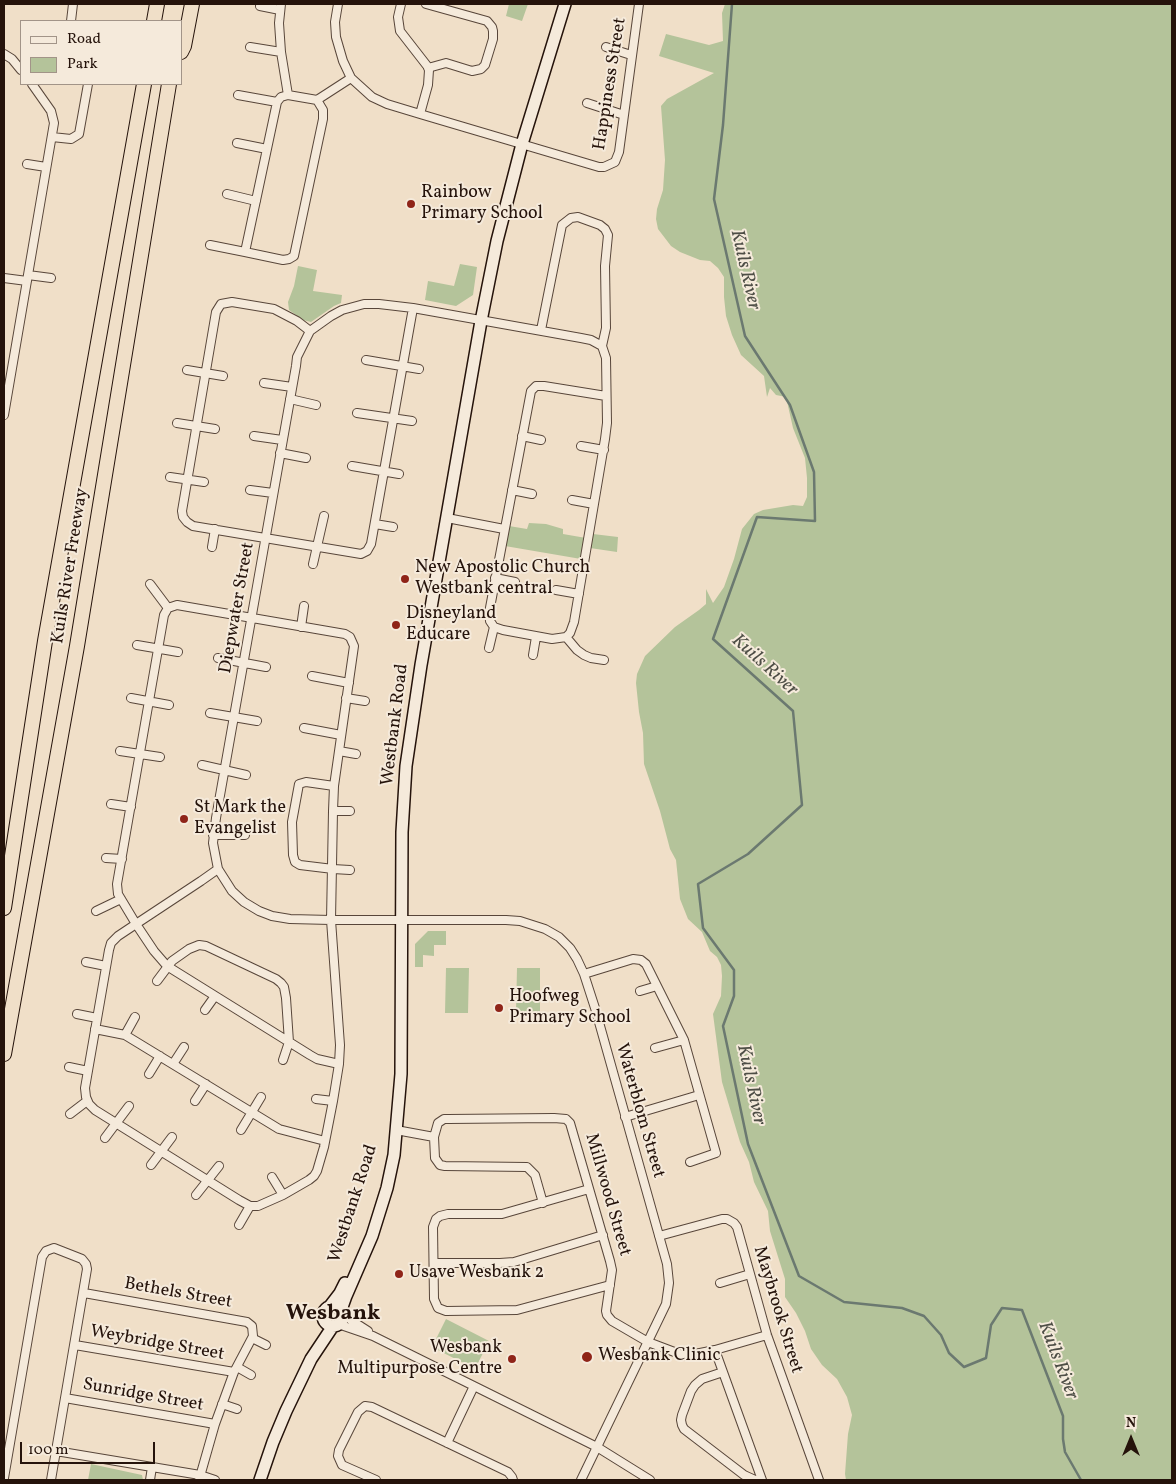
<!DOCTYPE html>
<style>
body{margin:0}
#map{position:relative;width:1176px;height:1484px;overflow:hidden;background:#f0dfc8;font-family:Vollkorn,serif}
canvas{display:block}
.frame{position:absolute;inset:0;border:5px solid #25130b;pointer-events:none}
.legend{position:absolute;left:20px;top:20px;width:162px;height:65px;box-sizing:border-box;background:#f5eadb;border:1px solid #a29488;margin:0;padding:6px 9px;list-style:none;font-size:15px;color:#25130b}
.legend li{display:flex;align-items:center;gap:10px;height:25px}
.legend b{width:25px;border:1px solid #a29488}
.north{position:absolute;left:1106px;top:1414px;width:50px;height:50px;-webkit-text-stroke:4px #f5eadb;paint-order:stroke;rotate:0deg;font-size:14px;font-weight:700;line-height:20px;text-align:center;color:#25130b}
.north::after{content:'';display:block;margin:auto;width:18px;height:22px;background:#25130b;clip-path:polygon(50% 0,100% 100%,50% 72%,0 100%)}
.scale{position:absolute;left:20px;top:1442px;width:135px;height:22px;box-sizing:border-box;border:2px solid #25130b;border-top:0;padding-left:6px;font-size:15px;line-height:18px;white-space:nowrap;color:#25130b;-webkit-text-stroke:4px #f5eadb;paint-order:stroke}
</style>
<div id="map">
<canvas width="1176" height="1484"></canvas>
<div class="frame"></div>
<ul class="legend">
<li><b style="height:6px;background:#f5eadb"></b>Road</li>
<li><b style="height:14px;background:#b4c39a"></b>Park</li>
</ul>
<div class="north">N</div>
<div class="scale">100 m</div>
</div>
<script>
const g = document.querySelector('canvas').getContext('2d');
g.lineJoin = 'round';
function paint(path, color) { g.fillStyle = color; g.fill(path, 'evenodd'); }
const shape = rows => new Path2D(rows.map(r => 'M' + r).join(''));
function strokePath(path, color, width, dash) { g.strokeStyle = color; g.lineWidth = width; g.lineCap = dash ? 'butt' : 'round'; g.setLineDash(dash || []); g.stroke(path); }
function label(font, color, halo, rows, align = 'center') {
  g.font = font + ' Vollkorn,serif'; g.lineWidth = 4; g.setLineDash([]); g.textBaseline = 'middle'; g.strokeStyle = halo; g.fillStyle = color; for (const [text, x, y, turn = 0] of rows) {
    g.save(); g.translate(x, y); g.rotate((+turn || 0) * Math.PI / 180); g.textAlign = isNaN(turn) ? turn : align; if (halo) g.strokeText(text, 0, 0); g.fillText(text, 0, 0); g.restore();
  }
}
paint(shape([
 [509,4,528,4,522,21,506,16],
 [725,4,1172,4,1172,1480,846,1480,845,1474,848,1434,852,1415,847,1397,837,1379,822,1365,811,1349,805,1331,796,1313,785,1297,785,1279,770,1231,768,1211,754,1182,749,1162,740,1142,722,1082,713,1014,721,996,722,976,721,965,717,957,710,951,702,932,688,919,680,899,676,860,670,849,660,811,644,764,643,733,639,712,636,683,637,674,645,656,675,627,699,610,706,604,706,589,713,603,724,587,734,559,742,529,754,514,763,510,793,505,803,506,807,497,807,478,805,458,793,428,786,397,776,395,770,388,767,397,764,376,741,355,732,335,726,316,724,297,724,277,718,268,710,261,700,260,680,252,671,246,658,229,656,219,657,209,663,190,665,160,661,106,667,99,714,73,659,56,666,34,709,45,723,41,722,13],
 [460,264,477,267,473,295,456,306,425,300,428,281,454,286],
 [298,266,317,270,313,291,342,295,341,303,334,306,311,322,303,320,289,310,288,302,294,286],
 [529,523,546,524,563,529,563,534,586,538,581,559,505,546,509,526,527,529],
 [593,534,618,537,617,552,590,548],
 [428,931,446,931,446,945,434,945,434,956,423,955,423,967,415,967,415,944],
 [446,968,469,968,468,1013,445,1013],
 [517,968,540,968,540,1013,516,1013],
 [446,1319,489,1341,475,1369,432,1347],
 [91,1464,142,1475,143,1480,88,1480]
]), '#b4c39a');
strokePath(shape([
 [732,4,723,125,714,199,745,336,790,405,814,472,815,521,757,517,713,639,793,711,802,805,748,854,698,884,703,928,734,970,734,996,723,1026,748,1144,799,1276,844,1302,902,1308,924,1316,941,1335,949,1353,964,1367,986,1358,991,1325,1002,1308,1022,1310,1063,1416,1063,1439,1065,1452,1081,1480]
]), '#6b7970', 2.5);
const street = shape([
 [281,4,279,23,281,52,288,95],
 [338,4,335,22,336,37,343,61,351,78,372,97,387,104,420,114,599,167,604,167,615,162,619,152,639,4],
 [401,4,398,17,400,31,428,67,429,70,428,85,420,114],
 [426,4,487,21,492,27,493,31,493,39,485,65,481,69,472,71,446,63,428,68],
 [260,6,280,10],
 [71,21,73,4],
 [250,47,281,52],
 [606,47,631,55],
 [4,54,12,59,21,70],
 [238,95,277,102],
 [317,100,288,95,281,97,277,102,245,252,283,260,289,259,294,256,323,119,323,110,317,100,351,78],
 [587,103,624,115],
 [52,137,71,139,79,134,88,84],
 [237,143,267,149],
 [27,164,46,167],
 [227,194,256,201],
 [210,245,245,252],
 [28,275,51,278],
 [4,278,27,281],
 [541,330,562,225,571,218,578,217,600,225,605,229,608,235,605,266,606,328,602,346],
 [310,331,297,321,274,309,232,302,221,304,216,312,182,511,183,517,187,522,193,526,361,554,367,551,371,544,413,308],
 [366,360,419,369],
 [187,370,223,376],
 [264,383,292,387],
 [290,399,316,405],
 [357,413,412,421],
 [4,415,54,123,51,111,32,84],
 [177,423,215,429],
 [254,436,282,440],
 [522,436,541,440],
 [581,446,604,450],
 [280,453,306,458],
 [352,466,399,474],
 [170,477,204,482],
 [250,490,273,493],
 [512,490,532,494],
 [572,500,594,504],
 [447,518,504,529],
 [375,524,393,527],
 [212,547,215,529],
 [313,564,324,516],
 [495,578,515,582],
 [150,584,168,608],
 [556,590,579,594],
 [301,627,304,606],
 [566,637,552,639,503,630,494,627,490,621,489,613,531,391,536,386,544,386,606,396],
 [137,645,178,652],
 [489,648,494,627],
 [533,655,536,637],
 [218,658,266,667],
 [312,676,349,683],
 [131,698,169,705],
 [346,698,365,701],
 [210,713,257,721],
 [304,728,341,735],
 [120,751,160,757],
 [339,751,356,754],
 [202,765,246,775],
 [334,786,306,782,299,784,292,822,293,855,295,862,300,865,333,869,350,870],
 [111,804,131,807],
 [333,811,350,811],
 [213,835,245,835],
 [106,858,122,859],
 [218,869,201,881,136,924,118,936,111,943,109,950,85,1088,86,1097,89,1104,95,1110,239,1200,250,1206,258,1206,283,1195,309,1180,314,1176,317,1171,324,1147,333,1101,339,1064,340,1045,331,920,333,811,334,786,354,646,350,637,345,634,177,605,168,608,164,615,117,884,118,894,136,924,154,951,167,966,310,1055,317,1059,339,1064],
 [96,911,121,899],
 [86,962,106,966],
 [584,974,633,959,641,960,646,964,684,1040,716,1153,690,1162],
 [157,981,172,961,189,949,199,945,206,946,276,979,281,983,284,987,286,998,289,1042,283,1060],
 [640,991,657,986],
 [205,1010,215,996],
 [77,1014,97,1018],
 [95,1029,125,1035,279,1129,325,1141],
 [125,1035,135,1017],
 [655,1048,684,1040],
 [173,1064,184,1047],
 [69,1067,88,1071],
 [149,1074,160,1056],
 [316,1099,333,1101],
 [195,1101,206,1084],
 [70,1114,87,1101],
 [625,1117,699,1095],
 [241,1130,261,1097],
 [396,1130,434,1137],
 [105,1138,129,1106],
 [151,1165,172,1137],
 [272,1177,283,1195],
 [589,1189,502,1214,448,1214,440,1216,436,1219,433,1227,434,1299,438,1308,446,1311,517,1310,610,1285],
 [196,1195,219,1166],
 [543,1203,535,1175,527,1167,445,1166,440,1165,435,1158,434,1137,438,1123,444,1119,448,1119,554,1118,566,1119,570,1123,610,1261,612,1270,606,1311,607,1315,612,1321,648,1342,685,1356,715,1350,767,1335],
 [239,1225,250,1206],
 [659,1236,722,1219,727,1219,734,1223,737,1227,767,1335,819,1480],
 [434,1263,500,1263,514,1262,603,1235],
 [720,1283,750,1274],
 [84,1293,247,1322,252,1326,253,1336,234,1372,215,1424,199,1480],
 [343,1315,368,1331],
 [338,1324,373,1336,597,1447,650,1480],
 [252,1338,266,1345],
 [75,1345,234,1372],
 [715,1350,762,1480],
 [237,1367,251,1375],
 [723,1372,702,1379,695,1385,691,1391,682,1415,681,1420,682,1425,684,1429,744,1475,755,1480],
 [65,1398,215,1424],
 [222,1404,237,1409],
 [447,1443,474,1386],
 [56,1451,200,1475,215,1480],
 [4,1478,42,1257,46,1251,54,1248,82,1259,86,1264,87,1269,51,1480],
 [150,1480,152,1467],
 [376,1480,342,1465,338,1456,339,1450,358,1412,365,1406,372,1407,508,1472,512,1477,513,1480],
 [581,1480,666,1304,669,1283,667,1264,595,1008,584,974,577,959,570,948,559,937,545,929,520,921,506,920,331,920,290,919,272,916,259,911,244,902,232,891,218,869,213,843,216,818,296,366,297,357,310,331,331,316,342,310,364,304,379,304,413,308,581,338,591,340,602,346,606,358,607,423,605,439,574,622,570,633,566,637,577,650,584,655,591,658,604,660]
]);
const secondary = shape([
 '323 1316a10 10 0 1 1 20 0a10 10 0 1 1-20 0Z',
 [330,1306,340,1293,345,1283],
 [341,1310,346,1296,372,1236,387,1188,394,1155,401,1074,402,832,406,766,421,665,481,321,497,241,522,144,565,4],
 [260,1480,273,1442,286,1411,311,1359,333,1326]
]);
const highway = shape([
 [154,21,157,4],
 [181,52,184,46,192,4],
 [4,908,45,641,144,84],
 [4,1054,77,646,169,84]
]);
strokePath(street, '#58463a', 10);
strokePath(secondary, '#25130b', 14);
strokePath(highway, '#25130b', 16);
strokePath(street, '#f5eadb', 8);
strokePath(secondary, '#f5eadb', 11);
strokePath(highway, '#f0dfc8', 14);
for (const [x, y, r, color] of [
 [411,204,5,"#8f2418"],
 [405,579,5,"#8f2418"],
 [396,625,5,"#8f2418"],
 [184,819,5,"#8f2418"],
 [499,1008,5,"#8f2418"],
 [399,1274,5,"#8f2418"],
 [587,1357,6,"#8f2418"],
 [512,1359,5,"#8f2418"]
]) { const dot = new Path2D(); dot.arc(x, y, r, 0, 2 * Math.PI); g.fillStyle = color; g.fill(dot); strokePath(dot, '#f5eadb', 2); }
label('18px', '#25130b', '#f5eadb', [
 ["Happiness Street",611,84,-81],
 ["Kuils River Freeway",71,566,-81],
 ["Diepwater Street",238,608,-80],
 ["Westbank Road",396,725,-83],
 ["Waterblom Street",639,1111,74],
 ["Millwood Street",607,1195,74],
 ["Westbank Road",354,1204,-72],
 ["Bethels Street",178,1294,10],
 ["Maybrook Street",777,1310,73],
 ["Weybridge Street",157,1344,10],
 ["Sunridge Street",143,1396,10]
]);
label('18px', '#25130b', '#f5eadb', [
 ["Rainbow",421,194],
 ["Primary School",421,215],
 ["New Apostolic Church",415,569],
 ["Westbank central",415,590],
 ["Disneyland",406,615],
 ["Educare",406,636],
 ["St Mark the",194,809],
 ["Evangelist",194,830],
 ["Hoofweg",509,998],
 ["Primary School",509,1019],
 ["Usave Wesbank 2",409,1274],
 ["Wesbank",502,1349,"right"],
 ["Multipurpose Centre",502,1370,"right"],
 ["Wesbank Clinic",598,1357]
], 'left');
label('italic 19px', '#4e4e46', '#f5eadb', [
 ["Kuils River",744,270,77],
 ["Kuils River",764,666,42],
 ["Kuils River",750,1085,78],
 ["Kuils River",1057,1361,69]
]);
label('bold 22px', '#25130b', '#f5eadb', [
 ["Wesbank",333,1315]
]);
</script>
